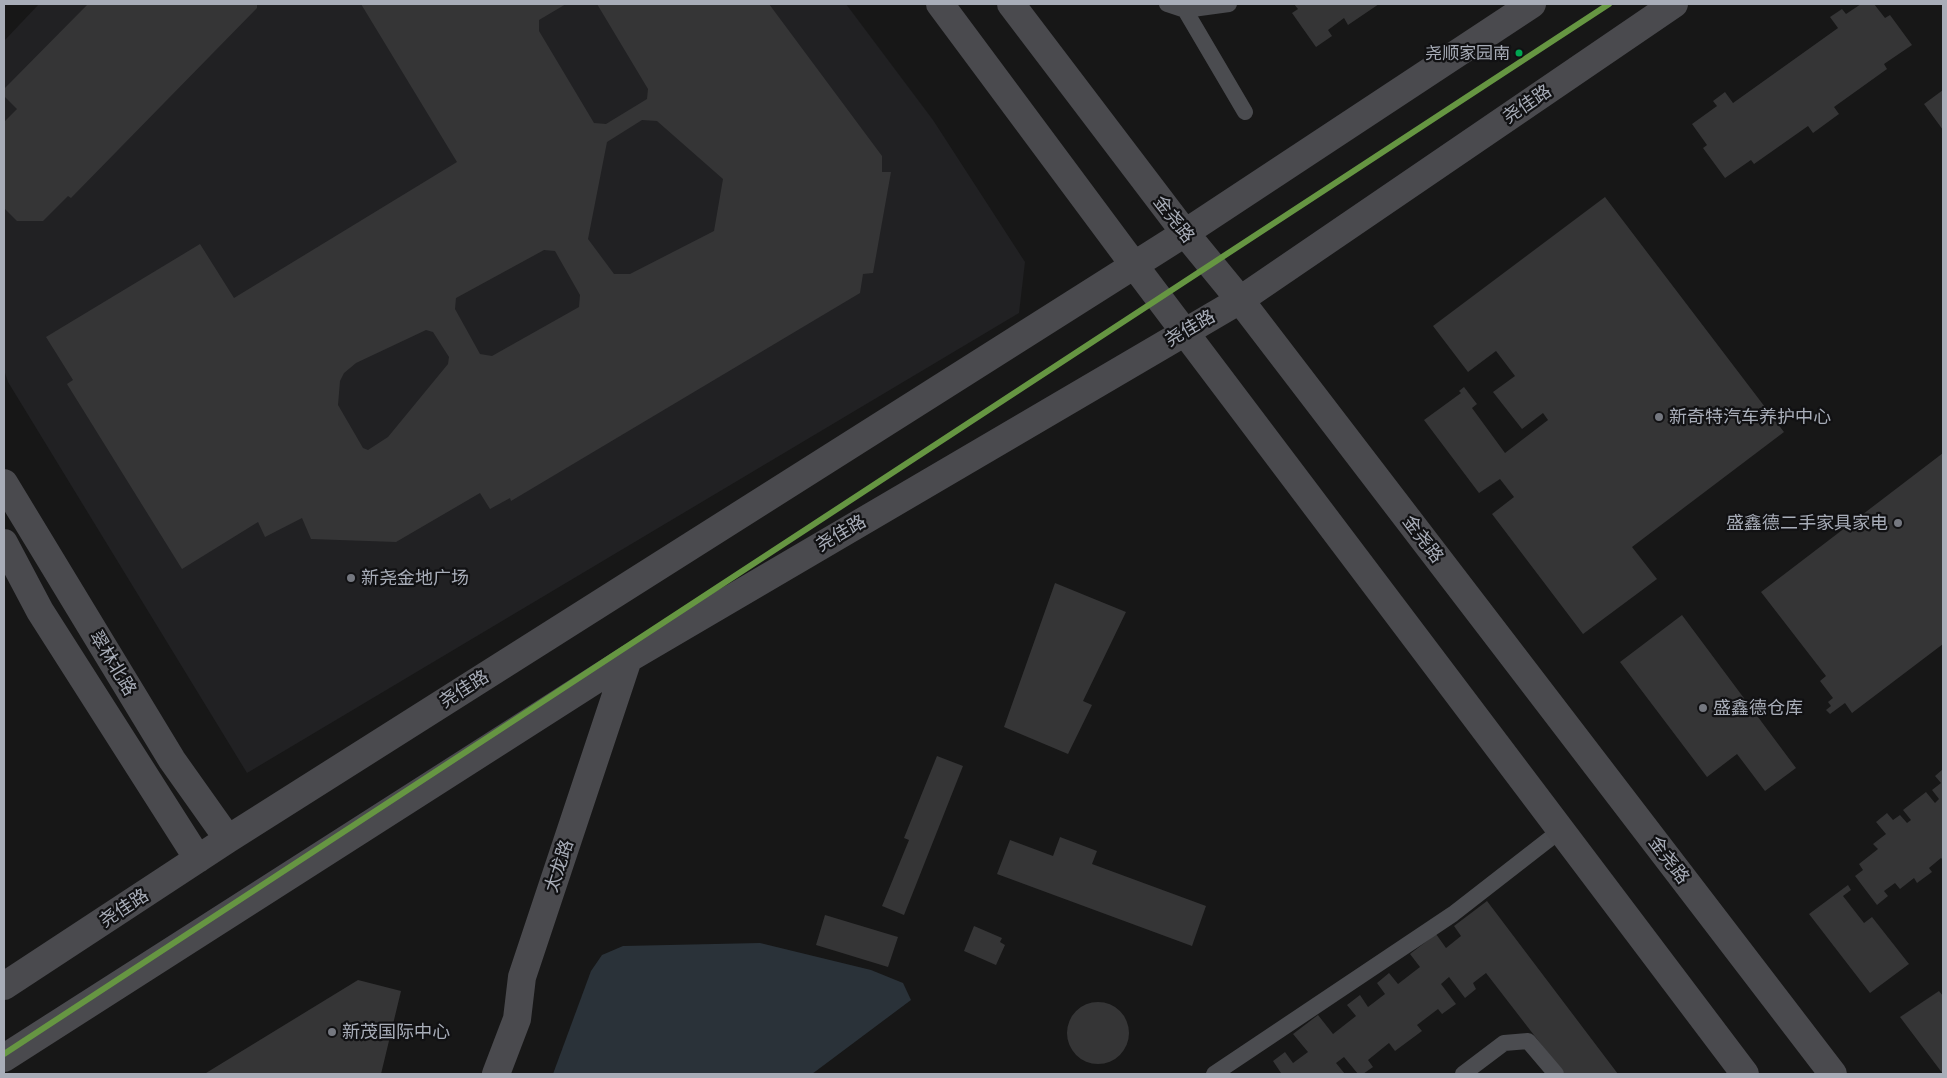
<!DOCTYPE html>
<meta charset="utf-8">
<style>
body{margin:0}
#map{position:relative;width:1947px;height:1078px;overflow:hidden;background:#171717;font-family:Commissioner,sans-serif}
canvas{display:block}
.frame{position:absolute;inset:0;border:5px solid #a8adb8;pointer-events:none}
</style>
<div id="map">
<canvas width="1947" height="1078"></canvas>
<div class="frame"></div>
</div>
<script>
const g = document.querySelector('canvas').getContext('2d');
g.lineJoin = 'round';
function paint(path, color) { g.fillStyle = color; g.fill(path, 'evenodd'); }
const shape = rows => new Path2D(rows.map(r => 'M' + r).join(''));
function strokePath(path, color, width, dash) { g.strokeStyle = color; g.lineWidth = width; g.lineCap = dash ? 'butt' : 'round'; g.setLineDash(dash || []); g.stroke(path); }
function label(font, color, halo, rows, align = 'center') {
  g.font = font + ' Commissioner,"Noto Sans SC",sans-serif'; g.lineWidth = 4.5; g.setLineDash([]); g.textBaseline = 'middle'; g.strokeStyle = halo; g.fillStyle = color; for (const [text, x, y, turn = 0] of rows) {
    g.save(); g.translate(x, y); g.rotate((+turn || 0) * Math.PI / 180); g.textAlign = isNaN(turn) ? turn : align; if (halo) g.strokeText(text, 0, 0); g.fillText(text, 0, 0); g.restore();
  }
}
paint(shape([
 [39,4,846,4,933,120,1025,262,1019,313,247,773,8,382,4,370,4,41]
]), '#212123');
paint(shape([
 [760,943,871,970,903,983,911,1000,812,1074,553,1074,591,971,602,955,623,946]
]), '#2a3239');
paint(shape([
 [88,4,257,4,257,8,71,198,68,196,43,221,17,221,4,208,4,122,17,109,4,96,4,89],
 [361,4,566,4,539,20,539,31,594,123,606,124,647,99,648,89,597,4,769,4,882,156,882,172,891,172,873,273,863,274,860,293,511,501,510,498,490,509,480,493,396,542,311,539,302,518,265,537,258,522,182,569,67,384,73,380,46,337,200,244,234,298,457,162],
 [642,120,657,121,723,179,714,231,630,274,614,274,588,239,607,142],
 [544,250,555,251,580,295,579,307,492,356,480,354,455,309,456,298],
 [426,330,433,332,449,357,448,364,388,437,368,450,363,448,338,405,340,381,344,373,356,363],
 [1294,4,1379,4,1348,25,1344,18,1328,30,1332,36,1316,47,1292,13,1298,9],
 [1861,4,1874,4,1885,18,1890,15,1912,45,1884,64,1887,69,1834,107,1839,114,1813,133,1808,126,1754,164,1751,160,1725,178,1703,148,1707,145,1692,124,1717,106,1713,101,1725,92,1733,103,1838,28,1830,17,1842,9,1846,14],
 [1943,90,1943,130,1924,104],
 [1605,197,1784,432,1632,547,1657,579,1583,634,1492,514,1514,497,1500,479,1479,493,1424,420,1461,393,1459,391,1464,387,1477,404,1472,408,1505,453,1548,420,1543,413,1522,429,1493,392,1515,376,1496,351,1468,372,1433,326],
 [1943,453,1943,644,1852,713,1845,703,1830,714,1826,710,1831,706,1828,702,1833,698,1820,681,1826,676,1761,592],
 [1055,583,1126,612,1083,701,1092,705,1068,754,1004,727],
 [1682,615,1796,768,1765,791,1737,754,1707,777,1620,662],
 [937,756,963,766,904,915,882,906,909,840,904,838],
 [1943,769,1943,860,1941,858,1929,868,1932,872,1917,883,1914,878,1900,889,1895,883,1884,891,1888,896,1877,905,1855,876,1863,870,1859,864,1878,849,1873,844,1886,834,1876,822,1887,813,1893,820,1900,815,1907,823,1911,820,1903,810,1926,792,1935,803,1939,799,1932,790,1941,783,1935,776],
 [1060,837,1097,851,1092,864,1206,906,1192,946,997,874,1010,840,1053,856],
 [1848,885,1851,890,1843,896,1864,923,1872,917,1909,964,1870,993,1809,914],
 [1487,901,1618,1074,1564,1074,1486,973,1473,983,1476,989,1465,998,1449,977,1441,984,1456,1004,1442,1014,1438,1009,1417,1025,1422,1031,1395,1051,1389,1043,1368,1060,1373,1067,1363,1074,1358,1074,1344,1057,1336,1063,1345,1074,1279,1074,1281,1073,1273,1061,1285,1052,1293,1063,1308,1052,1293,1034,1318,1015,1333,1034,1356,1016,1347,1005,1360,995,1368,1007,1385,994,1377,983,1389,973,1398,984,1420,967,1410,954,1436,934,1446,948,1461,936,1454,926],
 [825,915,898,937,888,967,816,945],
 [974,926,1002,938,1000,942,1005,945,996,965,964,951],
 [358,980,401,991,381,1074,207,1074,206,1073],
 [1939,991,1943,996,1943,1074,1900,1017],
 '1067 1033a31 31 0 1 1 62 0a31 31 0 1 1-62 0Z'
]), '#353536');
strokePath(shape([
 [1167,4,1185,10,1229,4],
 [1185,10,1245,112],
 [1214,1074,1453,914,1561,830],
 [1463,1074,1504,1043,1528,1041,1556,1074]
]), '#4b4c50', 16);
strokePath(shape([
 [940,4,1134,265,1745,1074],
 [1011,4,1185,233,1240,300,1833,1074],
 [4,483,172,760,228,839],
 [4,543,40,611,198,859],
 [4,986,228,839,1185,233,1532,4],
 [4,1058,628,659,1240,300,1674,4],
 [496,1074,517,1019,522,977,628,659]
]), '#4a4a4e', 28);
strokePath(shape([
 [4,1054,1609,4]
]), '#669642', 6);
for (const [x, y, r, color] of [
 [1519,53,4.5,"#00a651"],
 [1659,417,5,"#757880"],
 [1898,523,5,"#757880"],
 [351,578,5,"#757880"],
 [1703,708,5,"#757880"],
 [332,1032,5,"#757880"]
]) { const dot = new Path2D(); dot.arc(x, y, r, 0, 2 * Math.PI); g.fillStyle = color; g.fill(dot); strokePath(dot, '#111113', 2); }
label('17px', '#a8adb8', '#111113', [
 ["尧顺家园南",1510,53]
], 'right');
label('18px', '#a8adb8', '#111113', [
 ["尧佳路",1527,104,-34],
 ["金尧路",1174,219,52],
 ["尧佳路",1190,328,-30],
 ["尧佳路",841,533,-30],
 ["金尧路",1423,539,53],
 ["翠林北路",113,663,59],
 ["尧佳路",464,689,-32],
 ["金尧路",1669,860,53],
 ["太龙路",559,866,-72],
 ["尧佳路",124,908,-33]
]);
label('18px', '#a8adb8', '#111113', [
 ["新奇特汽车养护中心",1669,417],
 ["盛鑫德二手家具家电",1888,523,"right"],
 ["新尧金地广场",361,578],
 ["盛鑫德仓库",1713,708],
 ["新茂国际中心",342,1032]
], 'left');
</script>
